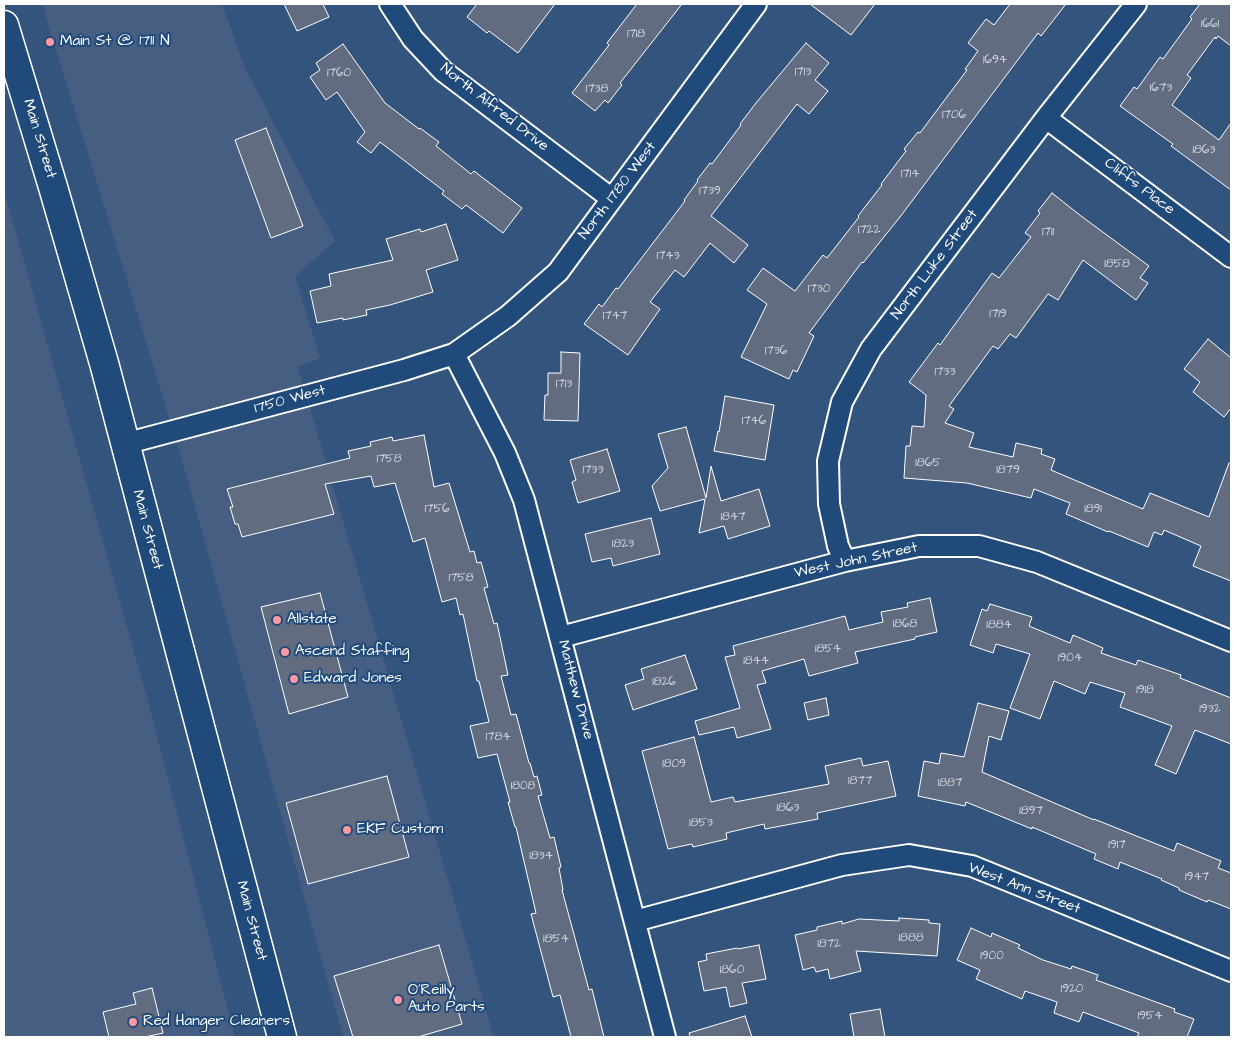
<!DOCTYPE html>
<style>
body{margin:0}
#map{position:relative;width:1235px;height:1041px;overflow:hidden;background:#33547c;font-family:"Architects Daughter",sans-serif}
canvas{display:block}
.frame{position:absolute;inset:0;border:5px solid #fff;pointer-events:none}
</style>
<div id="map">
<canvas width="1235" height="1041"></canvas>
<div class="frame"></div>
</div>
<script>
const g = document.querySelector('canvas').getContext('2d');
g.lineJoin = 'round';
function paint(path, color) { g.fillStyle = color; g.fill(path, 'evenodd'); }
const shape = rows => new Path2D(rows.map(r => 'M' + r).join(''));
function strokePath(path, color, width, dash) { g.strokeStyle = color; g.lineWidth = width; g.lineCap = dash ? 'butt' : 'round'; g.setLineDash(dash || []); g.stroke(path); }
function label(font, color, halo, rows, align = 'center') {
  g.font = font + ' "Architects Daughter",sans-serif'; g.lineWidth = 4; g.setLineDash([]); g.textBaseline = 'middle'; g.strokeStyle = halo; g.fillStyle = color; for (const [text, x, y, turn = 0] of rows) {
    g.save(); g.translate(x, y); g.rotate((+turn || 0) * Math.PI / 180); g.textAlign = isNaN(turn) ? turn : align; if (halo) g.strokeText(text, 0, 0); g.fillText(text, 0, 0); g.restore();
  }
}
paint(shape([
 [42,4,222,4,244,66,335,241,295,276,320,358,298,367,494,1037,343,1037,180,453],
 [4,190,149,705,235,1037,4,1037]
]), '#455e81');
const building = shape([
 [284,4,323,4,329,17,297,31,284,4],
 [477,4,555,4,518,53,489,31,487,33,467,17,477,4],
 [637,4,682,4,620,83,622,85,608,103,605,100,595,111,572,93,609,45,607,43,637,4],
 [810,4,875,4,851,35,810,4],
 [1010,4,1066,4,1041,36,1038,33,900,217,863,263,862,262,809,333,814,336,797,372,793,370,789,379,741,357,767,304,747,290,763,268,795,291,823,255,827,258,859,217,858,216,882,185,881,184,906,151,904,149,918,132,920,133,967,70,965,69,978,51,968,43,986,19,994,25,1010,4],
 [1200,4,1231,4,1231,46,1218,36,1216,39,1215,37,1187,75,1191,78,1172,105,1219,140,1231,123,1231,190,1171,146,1173,144,1120,106,1134,87,1137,89,1160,57,1163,59,1192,19,1190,17,1200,4],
 [806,43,829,63,815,80,828,91,809,114,797,104,711,216,748,245,734,263,710,243,684,277,675,270,650,302,660,309,628,355,584,324,599,304,602,307,616,288,618,289,685,201,684,200,698,181,697,180,710,163,712,164,741,125,740,124,756,103,806,43],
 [343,44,385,103,419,129,420,128,439,142,436,146,471,174,474,171,522,208,503,233,466,205,462,209,442,194,444,191,380,142,371,153,357,142,365,132,337,92,326,100,310,77,320,70,316,63,343,44],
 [266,128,303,226,271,238,235,140,266,128],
 [1052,193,1081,216,1149,266,1140,278,1148,283,1136,300,1083,260,1058,300,1048,294,1016,338,1010,334,998,349,993,346,949,406,954,409,945,423,974,433,969,447,1013,457,1016,443,1042,449,1041,454,1055,459,1051,470,1143,509,1150,493,1209,517,1229,463,1231,463,1231,581,1193,566,1201,546,1164,530,1162,535,1154,532,1148,547,1109,531,1108,532,1066,514,1070,503,1034,489,1031,498,967,483,904,478,906,446,910,446,912,426,924,427,926,395,909,382,938,343,940,345,992,273,999,278,1031,237,1025,233,1040,213,1038,211,1052,193],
 [446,224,458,260,426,270,433,292,390,305,366,310,367,315,343,320,343,318,317,323,310,291,331,286,329,274,393,260,386,239,420,229,421,232,446,224],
 [1208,339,1231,358,1231,408,1224,417,1193,392,1200,382,1184,369,1208,339],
 [561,352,580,353,578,421,544,420,545,395,548,395,548,373,561,373,561,352],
 [725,396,774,405,765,460,714,451,718,431,719,432,725,396],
 [686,427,706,498,711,466,721,501,759,489,770,526,728,539,724,526,699,533,705,499,660,511,652,486,668,468,658,434,686,427],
 [424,435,434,487,449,483,470,552,474,551,477,563,481,562,488,587,484,588,494,624,497,623,508,675,501,676,511,715,516,714,529,763,530,763,534,777,537,776,542,795,538,796,550,838,554,837,561,867,559,868,563,890,562,890,589,990,592,989,604,1037,571,1037,560,995,553,997,531,914,536,913,516,827,515,827,508,802,510,802,497,754,478,758,470,726,489,722,479,681,477,681,463,614,460,615,456,598,442,602,425,538,413,542,395,483,374,487,371,476,325,484,334,514,242,537,238,524,235,524,230,507,233,507,227,489,350,458,348,451,371,446,370,442,392,437,393,441,424,435],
 [607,449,620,491,578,503,572,482,576,480,570,460,607,449],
 [651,518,660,554,613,566,611,558,592,562,585,534,651,518],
 [320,593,348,697,289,714,261,607,320,593],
 [930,598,937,632,915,637,915,639,855,652,858,663,809,676,804,659,762,671,766,683,757,685,771,729,737,738,734,727,699,735,695,721,740,708,725,657,735,655,733,646,845,616,849,630,883,622,881,612,908,607,907,603,930,598],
 [990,604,1032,617,1029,626,1070,643,1073,635,1103,648,1101,653,1136,665,1138,660,1181,675,1180,678,1231,698,1231,744,1195,730,1176,774,1155,765,1172,726,1120,707,1125,693,1090,682,1085,694,1054,681,1040,719,1010,708,1030,654,996,644,993,653,970,645,982,609,987,611,990,604],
 [685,655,697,689,633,710,625,685,644,679,641,669,685,655],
 [826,698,829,715,808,720,804,703,826,698],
 [978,703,1009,711,1001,740,989,736,982,772,1094,820,1094,819,1174,851,1177,843,1221,861,1218,868,1231,873,1231,909,1208,900,1207,902,1179,890,1179,888,1161,880,1162,879,1120,862,1118,869,1094,859,1096,854,1032,827,1032,829,966,802,965,806,918,796,924,761,939,764,941,753,964,757,978,703],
 [694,737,711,802,733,797,735,802,829,784,825,766,861,758,863,766,888,761,896,796,817,813,818,819,765,829,764,824,726,833,727,839,693,847,692,844,668,849,642,751,694,737],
 [387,776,409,857,308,884,286,803,387,776],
 [899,918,929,920,929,923,940,924,937,956,856,951,861,971,830,979,828,969,816,972,814,967,803,970,795,935,817,930,817,927,842,921,842,924,859,919,899,921,899,918],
 [971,928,991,937,992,933,1020,945,1018,948,1043,960,1071,969,1072,966,1098,975,1096,980,1175,1009,1174,1012,1194,1019,1187,1037,1137,1037,1139,1033,1083,1012,1079,1022,1054,1013,1057,1002,1025,991,1022,999,976,979,980,970,957,960,971,928],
 [439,945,462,1024,418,1037,353,1037,334,976,439,945],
 [759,945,766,979,742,983,747,1003,730,1007,726,987,704,991,698,962,707,960,706,954,737,948,738,949,759,945],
 [152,988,163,1033,145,1037,109,1037,103,1012,136,1004,133,993,152,988],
 [880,1009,885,1037,854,1037,850,1014,880,1009],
 [745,1016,752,1037,690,1037,689,1033,745,1016]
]);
paint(building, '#626c81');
strokePath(building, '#fff', 1);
const street = shape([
 [390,4,413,39,443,71,612,199],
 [1046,118,1231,257],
 [454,354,505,453,524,500,665,1037],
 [124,444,404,370,454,354,508,316,558,272,756,4],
 [845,561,838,546,829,504,828,461,842,402,871,349,1046,118,1136,4],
 [561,637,845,561,919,546,979,546,1037,562,1231,641],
 [635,921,842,865,909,855,972,866,1231,971]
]);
const secondary = shape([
 [4,25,53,187,104,363,282,1037]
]);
strokePath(street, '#fff', 24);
strokePath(secondary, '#fff', 31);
strokePath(street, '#1f4a7a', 20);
strokePath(secondary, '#1f4a7a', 28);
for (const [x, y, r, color] of [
 [50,42,5,"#ff9aa2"],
 [277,620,5,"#ff9aa2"],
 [285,652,5,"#ff9aa2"],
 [294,679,5,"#ff9aa2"],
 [347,830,5,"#ff9aa2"],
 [398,1000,5,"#ff9aa2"],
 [133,1022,5,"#ff9aa2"]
]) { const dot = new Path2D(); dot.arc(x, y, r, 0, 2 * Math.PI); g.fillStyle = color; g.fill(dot); strokePath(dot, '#1f4a7a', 2); }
label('12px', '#d8dae0', null, [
 ["1661",1210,24],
 ["1718",636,34],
 ["1694",995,60],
 ["1713",803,72],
 ["1760",339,73],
 ["1673",1161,88],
 ["1738",597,89],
 ["1706",954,115],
 ["1863",1204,150],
 ["1714",910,174],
 ["1739",710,191],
 ["1722",869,230],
 ["1711",1048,232],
 ["1743",668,256],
 ["1858",1117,264],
 ["1730",819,289],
 ["1719",998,314],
 ["1747",615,316],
 ["1736",776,351],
 ["1733",945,372],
 ["1713",564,384],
 ["1746",754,421],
 ["1758",389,459],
 ["1865",928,463],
 ["1733",593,470],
 ["1879",1008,470],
 ["1756",437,509],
 ["1891",1093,509],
 ["1847",733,517],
 ["1823",623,544],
 ["1758",461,578],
 ["1868",905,624],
 ["1884",999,625],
 ["1854",828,649],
 ["1904",1070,658],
 ["1844",756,661],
 ["1826",664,682],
 ["1918",1145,690],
 ["1932",1210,709],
 ["1784",498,737],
 ["1809",674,764],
 ["1877",860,781],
 ["1887",950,783],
 ["1808",523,786],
 ["1863",788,808],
 ["1897",1031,811],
 ["1853",701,823],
 ["1917",1117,845],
 ["1834",541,856],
 ["1947",1197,877],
 ["1888",911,938],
 ["1854",556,939],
 ["1872",829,944],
 ["1900",992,956],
 ["1860",732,970],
 ["1920",1072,989],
 ["1954",1150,1016]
]);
label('15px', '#fff', '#1f4a7a', [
 ["Main St @ 1711 N",60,42],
 ["Allstate",287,620],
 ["Ascend Staffing",295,652],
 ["Edward Jones",304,679],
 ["EKF Custom",357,830],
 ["O'Reilly",408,991],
 ["Auto Parts",408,1008],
 ["Red Hanger Cleaners",143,1022]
], 'left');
label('15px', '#fff', '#1f4a7a', [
 ["North Alfred Drive",494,108,38],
 ["Main Street",39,139,73],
 ["Cliffs Place",1139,187,37],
 ["North 1780 West",618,191,-53],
 ["North Luke Street",935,265,-53],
 ["1750 West",290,400,-15],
 ["Main Street",147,530,75],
 ["West John Street",856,561,-12],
 ["Matthew Drive",575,690,75],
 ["West Ann Street",1024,889,21],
 ["Main Street",251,921,75]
]);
</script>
